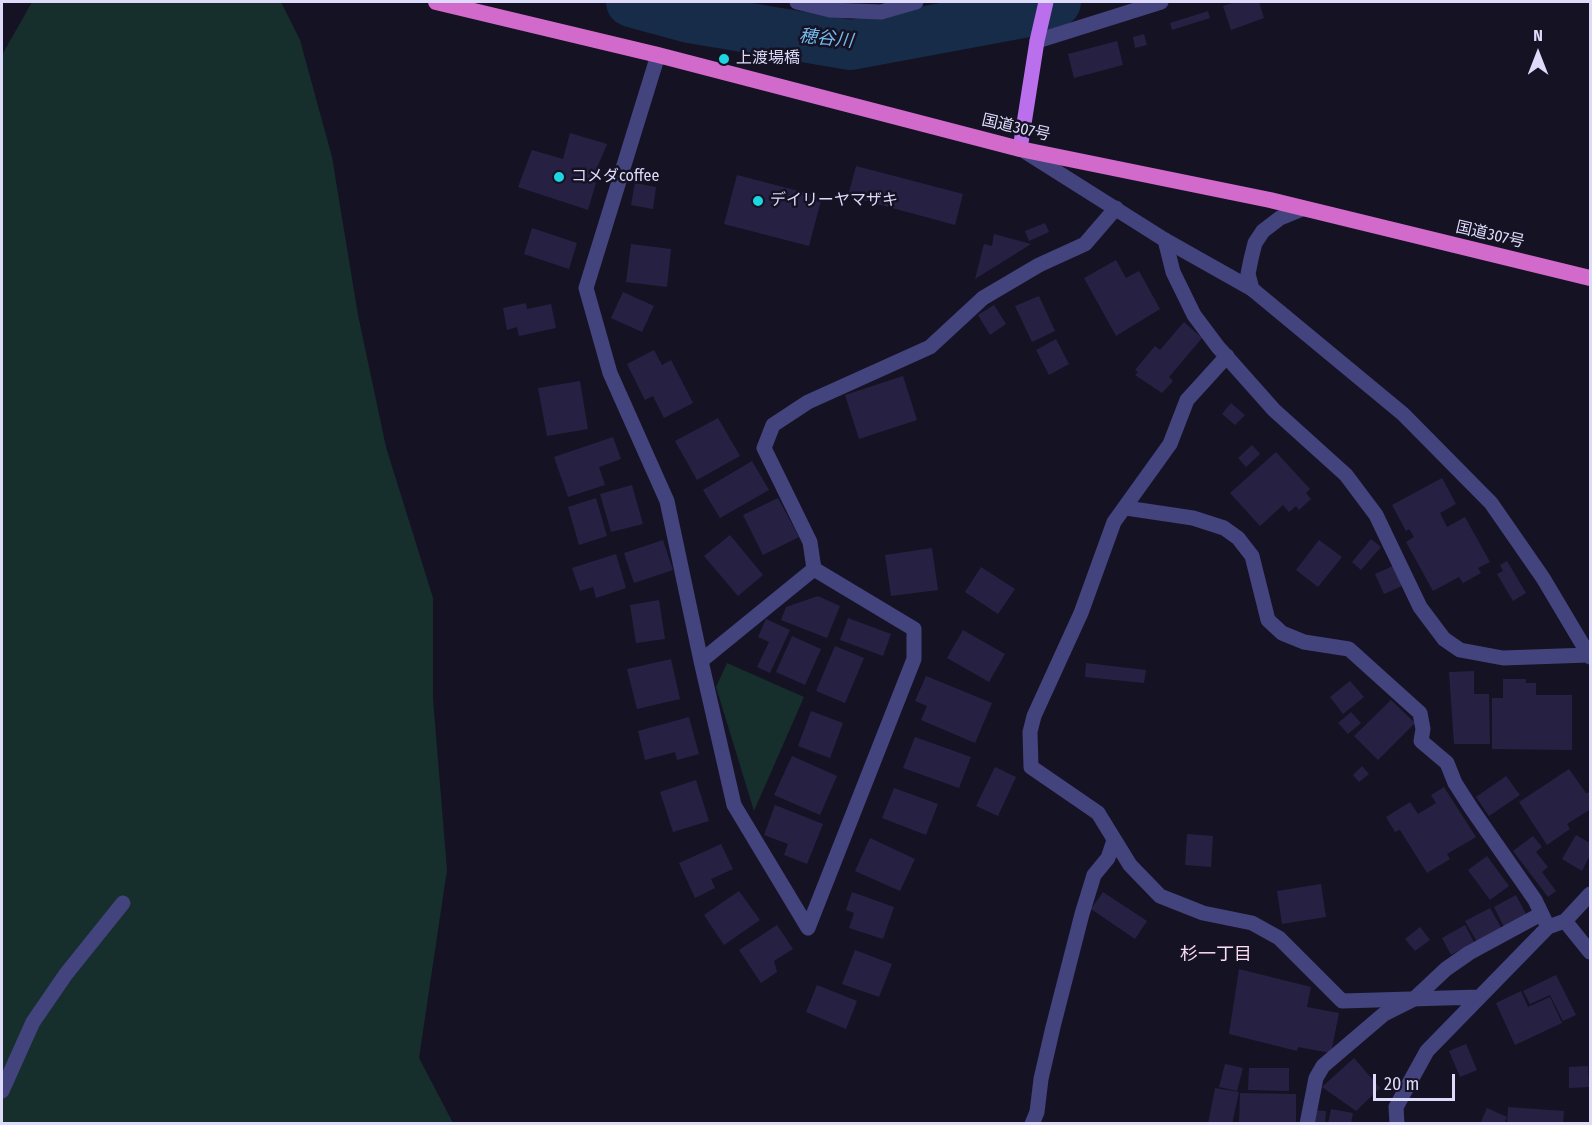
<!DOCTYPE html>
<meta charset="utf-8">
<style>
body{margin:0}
#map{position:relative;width:1592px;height:1125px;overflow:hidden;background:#151224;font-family:"Fira Sans Condensed",sans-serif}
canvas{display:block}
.frame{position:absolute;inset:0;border:3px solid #dddafa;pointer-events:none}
.north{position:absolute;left:1508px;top:24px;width:60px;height:60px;-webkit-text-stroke:4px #151224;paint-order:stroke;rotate:0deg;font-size:16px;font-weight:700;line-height:24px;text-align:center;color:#dddafa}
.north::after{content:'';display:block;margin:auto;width:21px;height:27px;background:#dddafa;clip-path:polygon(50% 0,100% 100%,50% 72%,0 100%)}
.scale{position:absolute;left:1373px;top:1074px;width:82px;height:27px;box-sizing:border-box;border:3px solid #dddafa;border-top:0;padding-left:8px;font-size:18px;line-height:21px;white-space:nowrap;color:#dddafa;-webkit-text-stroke:4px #151224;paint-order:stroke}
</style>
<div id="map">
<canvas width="1592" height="1125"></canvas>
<div class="frame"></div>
<div class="north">N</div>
<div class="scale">20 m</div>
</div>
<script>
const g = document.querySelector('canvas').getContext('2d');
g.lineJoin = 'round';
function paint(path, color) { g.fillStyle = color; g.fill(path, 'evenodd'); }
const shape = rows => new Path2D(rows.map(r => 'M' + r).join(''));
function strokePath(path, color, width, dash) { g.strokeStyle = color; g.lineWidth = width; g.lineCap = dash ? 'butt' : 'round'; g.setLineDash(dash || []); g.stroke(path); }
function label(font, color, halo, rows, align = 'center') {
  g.font = font + ' "Fira Sans Condensed","Noto Sans JP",sans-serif'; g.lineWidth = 5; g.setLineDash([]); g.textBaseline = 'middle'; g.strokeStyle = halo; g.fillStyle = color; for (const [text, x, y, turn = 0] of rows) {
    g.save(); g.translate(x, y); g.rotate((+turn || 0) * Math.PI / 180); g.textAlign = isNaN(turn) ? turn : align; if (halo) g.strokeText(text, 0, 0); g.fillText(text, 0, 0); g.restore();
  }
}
paint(shape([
 [32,2,281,2,300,40,332,157,358,315,386,447,433,598,433,699,447,870,419,1058,453,1123,2,1124,2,55],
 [727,663,804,697,754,811,716,687]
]), '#162e2c');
strokePath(shape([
 [631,2,690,18,851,45,1023,13,1056,2]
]), '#172c49', 50);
paint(shape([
 [1236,2,1259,2,1264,18,1231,30,1223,6],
 [1208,11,1210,18,1172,30,1170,23],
 [1144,34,1147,45,1135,48,1133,37],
 [1117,41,1123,65,1074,78,1068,54],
 [570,133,607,144,592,180,596,183,588,210,518,187,532,150,563,159],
 [856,166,963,194,955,225,848,196],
 [737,175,822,197,809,246,724,224],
 [635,183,656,187,653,209,631,205],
 [1045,223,1049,232,1029,241,1025,231],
 [532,228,577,243,569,269,524,254],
 [994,234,1031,244,975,279,984,244,992,246],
 [631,244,671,249,667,287,626,282],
 [1116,260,1126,278,1139,271,1160,309,1116,336,1084,278],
 [623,292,654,306,642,332,611,318],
 [1039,296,1055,331,1032,342,1015,306],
 [526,303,527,309,551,304,556,328,519,336,517,327,507,330,503,308],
 [994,305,1006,324,990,335,978,315],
 [1184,322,1202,338,1169,377,1173,381,1162,393,1135,375,1138,372,1135,370,1155,346,1160,350],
 [1056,339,1069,364,1049,375,1036,350],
 [654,350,662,365,671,360,693,403,664,418,653,396,645,400,627,364],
 [903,376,917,420,859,439,845,395],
 [580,381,588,429,547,436,538,388],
 [1231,403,1245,415,1235,425,1222,414],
 [718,418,740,456,697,480,675,441],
 [613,437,621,459,599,467,605,485,568,497,554,457],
 [1252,445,1260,454,1246,467,1238,458],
 [1276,452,1310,489,1306,493,1311,499,1299,510,1296,506,1289,512,1283,505,1260,526,1230,493],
 [752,461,769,490,720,518,703,490],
 [1442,478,1456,504,1440,513,1447,527,1465,517,1490,562,1478,568,1481,573,1463,583,1459,577,1433,591,1406,542,1414,537,1409,529,1406,531,1392,505],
 [632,485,643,524,611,532,600,494],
 [596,498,607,536,579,545,568,507],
 [778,498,799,537,763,555,743,515],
 [730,535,763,575,738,596,704,556],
 [1371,539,1381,547,1361,570,1352,562],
 [663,540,673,570,634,583,624,553],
 [1319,540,1342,557,1318,587,1296,570],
 [932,548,938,590,891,596,885,555],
 [616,554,626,588,596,598,593,587,580,591,572,568],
 [1507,561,1526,593,1513,601,1497,574,1503,571,1500,565],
 [1393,566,1402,586,1384,594,1375,574],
 [981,567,1015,589,998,614,965,592],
 [818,596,840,606,827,638,781,620,786,607],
 [659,600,665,639,636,643,630,605],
 [848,618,891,634,883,656,840,640],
 [766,619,790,630,770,673,757,667,769,642,758,637],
 [963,630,1005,654,989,682,947,658],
 [792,636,821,649,805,685,776,672],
 [835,646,864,658,845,703,816,691],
 [671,659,680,699,637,709,627,669],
 [1086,663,1146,670,1144,683,1085,677],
 [1474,671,1474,694,1489,694,1490,744,1454,744,1449,672],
 [926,676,992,703,975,743,921,720,927,706,915,701],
 [1503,679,1526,679,1526,683,1536,683,1536,695,1572,695,1572,750,1492,749,1492,698,1503,698],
 [1350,681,1364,697,1343,714,1330,697],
 [1391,700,1415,723,1378,760,1354,736],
 [811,711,843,723,830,758,798,746],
 [1351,712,1361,723,1348,734,1338,723],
 [689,717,699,754,677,760,675,752,645,760,638,731],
 [915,737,971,757,959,788,903,768],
 [792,756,837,776,820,815,774,795],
 [1362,766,1369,774,1359,782,1353,775],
 [995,767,1016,777,998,816,976,806],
 [1569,769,1586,793,1590,792,1590,813,1589,810,1567,824,1570,829,1547,845,1519,802],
 [1506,776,1520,795,1489,816,1476,797],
 [696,780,709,821,673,832,660,792],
 [1444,787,1476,837,1447,854,1450,859,1427,873,1400,830,1395,832,1386,817,1410,802,1418,814,1436,803,1431,795],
 [894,788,938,804,926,835,882,818],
 [775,805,823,824,807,864,784,855,788,844,764,835],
 [1187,834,1213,836,1211,867,1185,865],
 [1576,835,1590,843,1590,855,1582,871,1562,859],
 [1533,836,1542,847,1536,852,1548,867,1542,872,1556,891,1548,897,1513,851],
 [870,838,915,859,900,891,855,871],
 [721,844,733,869,711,879,715,888,695,898,679,863],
 [1487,856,1509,886,1490,900,1468,870],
 [1321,884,1326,917,1282,924,1277,891],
 [739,891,760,920,724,945,704,915],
 [852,892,894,907,883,939,849,928,854,913,846,910],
 [1103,892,1147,921,1135,939,1091,909],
 [1516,895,1527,916,1504,927,1494,907],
 [1490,908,1502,929,1477,942,1465,921],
 [777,925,793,949,774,961,777,972,761,983,739,950],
 [1465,925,1474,942,1451,955,1442,938],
 [1420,927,1430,940,1415,951,1405,939],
 [855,950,892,964,879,997,842,984],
 [1239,969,1311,987,1307,1007,1339,1013,1331,1053,1298,1047,1297,1051,1229,1034],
 [1556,975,1576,1015,1563,1021,1550,995,1530,1004,1523,991],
 [817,985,857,1001,846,1029,806,1012],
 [1521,991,1528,1007,1550,997,1562,1023,1515,1045,1496,1003],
 [1466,1044,1477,1070,1460,1077,1449,1051],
 [1354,1058,1380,1088,1356,1111,1322,1087],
 [1225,1064,1243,1068,1237,1091,1219,1087],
 [1588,1066,1589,1087,1569,1088,1569,1067],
 [1249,1068,1289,1068,1289,1091,1248,1090],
 [1215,1088,1239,1092,1232,1124,1208,1124],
 [1240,1093,1296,1094,1296,1122,1239,1124],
 [1508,1107,1564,1111,1563,1124,1507,1124],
 [1487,1108,1507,1117,1504,1124,1480,1124],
 [1331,1109,1353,1113,1351,1124,1328,1124],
 [1311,1110,1326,1111,1325,1124,1311,1124]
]), '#262143');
strokePath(shape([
 [1126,508,1193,518,1224,528,1238,538,1252,556,1268,620,1282,633,1304,642,1349,649,1420,713,1423,729,1421,741,1447,763,1455,783,1471,808,1535,900,1548,927],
 [814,569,810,542,764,448,773,425,808,402,930,347,983,298,1039,265,1085,244,1116,208],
 [1565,921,1590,952],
 [2,1091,33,1022,66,974,123,903],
 [1307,1124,1316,1078,1323,1066,1384,1014,1414,999,1446,969,1469,953,1541,914]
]), '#43437e', 15);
strokePath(shape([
 [797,2,830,10,881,12,916,2],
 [1037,41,1161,2],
 [658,55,586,288,610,373,667,501,701,661],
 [1165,240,1173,272,1194,315,1218,347,1274,410,1346,475,1376,515,1420,607,1444,639,1460,650,1503,658,1589,655],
 [1252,289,1248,274,1251,259,1255,243,1263,231,1280,218,1302,209],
 [1227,356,1187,400,1170,444,1114,522,1081,613,1034,716,1030,732,1031,767,1098,813,1130,865,1160,896,1203,913,1252,923,1279,938,1342,1001,1479,997],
 [814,569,914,629,914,659,808,928,734,805,701,661,814,569],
 [1032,1124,1037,1112,1041,1079,1053,1027,1082,914,1094,875,1108,858,1114,840],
 [1397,1124,1396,1107,1427,1051,1548,927,1565,921,1590,894]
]), '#43437e', 15);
strokePath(shape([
 [1024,151,1165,240,1252,289,1403,414,1491,503,1543,578,1590,657]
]), '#43437e', 15);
strokePath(shape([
 [1020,149,1037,41,1046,2]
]), '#ba6fed', 15);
strokePath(shape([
 [436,2,658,55,1020,149,1270,200,1590,278]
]), '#d26acb', 16);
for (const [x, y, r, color] of [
 [724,59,6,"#1ed5e2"],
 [559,177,6,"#1ed5e2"],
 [758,201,6,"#1ed5e2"]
]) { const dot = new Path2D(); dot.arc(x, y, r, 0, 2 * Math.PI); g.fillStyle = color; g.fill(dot); strokePath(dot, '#151224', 2); }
label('16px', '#dddafa', '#151224', [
 ["上渡場橋",736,59],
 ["コメダcoffee",571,177],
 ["デイリーヤマザキ",770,201]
], 'left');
label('16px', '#dddafa', '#151224', [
 ["国道307号",1016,128,13],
 ["国道307号",1490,235,13]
]);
label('italic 18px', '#75baed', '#151224', [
 ["穂谷川",826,39,6]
]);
label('18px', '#fbdcf0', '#151224', [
 ["杉一丁目",1216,955]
]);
</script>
